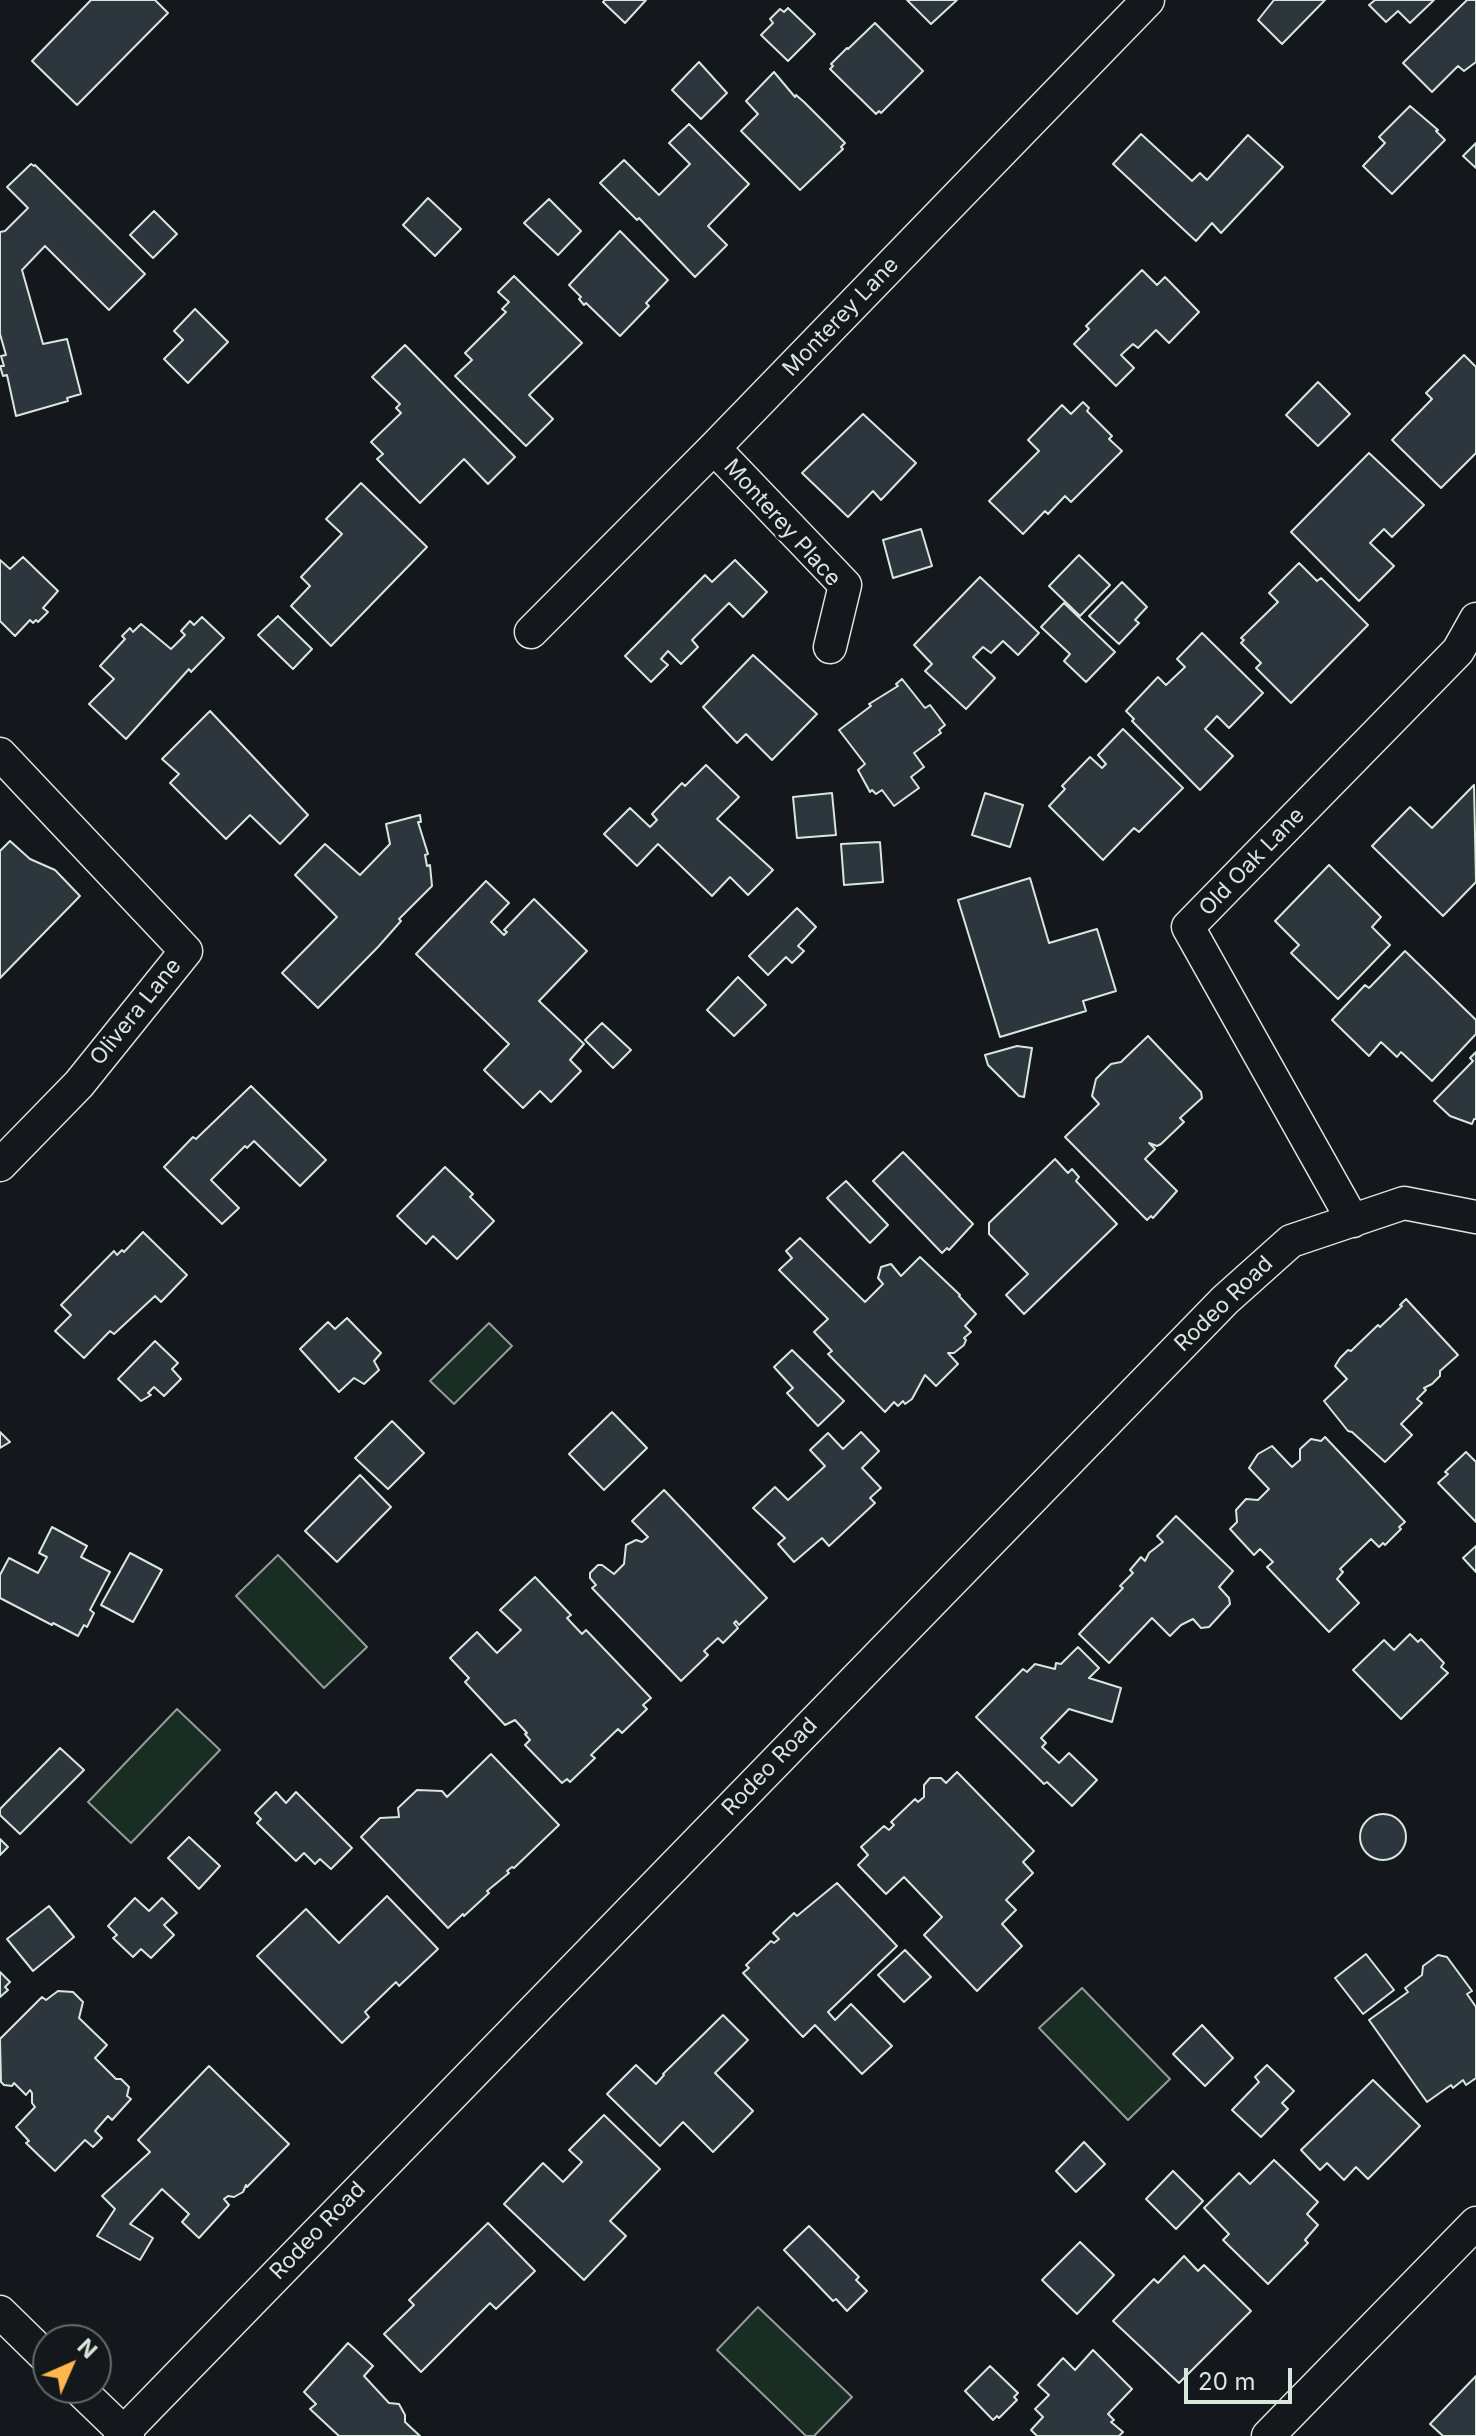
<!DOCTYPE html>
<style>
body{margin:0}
#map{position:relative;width:1476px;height:2436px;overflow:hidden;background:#14181c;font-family:Inter,sans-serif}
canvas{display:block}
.north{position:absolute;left:32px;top:2324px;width:80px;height:80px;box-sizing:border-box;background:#14181c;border:2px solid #626a69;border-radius:50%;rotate:45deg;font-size:22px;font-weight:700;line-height:32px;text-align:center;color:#d8e6dc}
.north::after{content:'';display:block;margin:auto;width:28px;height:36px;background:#ffb74d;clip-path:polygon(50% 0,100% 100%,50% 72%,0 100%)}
.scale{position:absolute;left:1184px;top:2368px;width:108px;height:36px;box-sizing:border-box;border:4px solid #d8e6dc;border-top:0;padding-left:10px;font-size:24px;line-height:28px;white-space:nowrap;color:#d8e6dc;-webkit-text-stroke:6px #14181c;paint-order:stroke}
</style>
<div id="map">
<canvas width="1476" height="2436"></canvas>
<div class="north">N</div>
<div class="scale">20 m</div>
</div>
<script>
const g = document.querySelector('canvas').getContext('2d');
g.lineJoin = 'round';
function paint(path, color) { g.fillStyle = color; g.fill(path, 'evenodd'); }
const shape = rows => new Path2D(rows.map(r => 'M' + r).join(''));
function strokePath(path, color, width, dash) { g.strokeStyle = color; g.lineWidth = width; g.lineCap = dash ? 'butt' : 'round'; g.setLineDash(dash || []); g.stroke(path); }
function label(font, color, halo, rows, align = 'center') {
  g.font = font + ' Inter,sans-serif'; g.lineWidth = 6; g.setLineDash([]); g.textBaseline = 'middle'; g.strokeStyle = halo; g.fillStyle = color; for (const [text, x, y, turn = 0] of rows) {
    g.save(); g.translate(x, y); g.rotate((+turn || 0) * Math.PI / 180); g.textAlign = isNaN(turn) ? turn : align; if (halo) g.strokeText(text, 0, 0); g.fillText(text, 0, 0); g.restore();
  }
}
const green = shape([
 [489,1323,512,1346,454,1404,430,1381,489,1323],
 [278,1555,367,1647,324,1688,236,1596,278,1555],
 [177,1709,220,1750,131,1843,88,1802,177,1709],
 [1082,1988,1170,2079,1128,2120,1039,2028,1082,1988],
 [758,2307,852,2397,814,2436,806,2436,717,2350,758,2307]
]);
paint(green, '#1a2d24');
strokePath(green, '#939e99', 2);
const building = shape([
 [91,0,155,0,168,13,77,105,32,61,91,0],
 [605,0,646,0,625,23,603,2,605,0],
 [907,0,957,0,931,24,907,0],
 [1274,0,1325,0,1282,44,1258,20,1274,0],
 [1375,0,1434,0,1410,23,1398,11,1386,22,1369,5,1375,0],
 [1467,0,1476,0,1476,62,1464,71,1458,66,1432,92,1403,63,1467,0],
 [788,8,815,34,788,61,761,35,773,23,770,19,780,9,784,12,788,8],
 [875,23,923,71,881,113,879,111,876,114,830,69,833,66,831,64,847,48,848,49,875,23],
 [699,62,727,93,701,119,672,90,699,62],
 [774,72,795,97,796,95,804,102,845,143,841,147,843,149,800,190,741,131,758,114,746,101,774,72],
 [1410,106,1438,130,1436,131,1445,140,1392,194,1363,166,1385,143,1379,137,1410,106],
 [689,124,749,184,708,226,727,245,695,277,639,218,637,220,600,183,624,160,659,195,690,164,669,143,689,124],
 [1141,134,1192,181,1200,173,1207,180,1248,135,1283,167,1221,233,1212,223,1196,241,1113,164,1141,134],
 [1476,143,1476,168,1463,156,1476,143],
 [31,164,34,166,35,165,145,274,109,310,45,246,22,270,43,344,67,339,81,394,67,398,68,401,16,416,7,375,3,376,0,366,4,366,1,356,6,355,0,334,0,232,5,231,28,208,7,187,31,164],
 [428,198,461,229,435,256,403,225,428,198],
 [549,199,581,231,558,255,524,223,549,199],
 [154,211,177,234,153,258,130,235,154,211],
 [620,231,668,280,646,303,649,306,620,336,586,303,584,305,579,299,581,297,569,285,620,231],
 [1142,270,1157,285,1165,277,1199,312,1169,343,1156,330,1138,348,1133,344,1121,355,1134,368,1116,386,1074,344,1089,329,1086,326,1142,270],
 [514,276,582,343,529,395,553,419,526,446,455,376,472,360,465,353,506,312,502,309,509,302,498,292,514,276],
 [195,309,228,342,188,383,164,359,183,340,174,331,195,309],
 [405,345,515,457,488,484,464,459,420,503,377,459,383,454,371,442,401,413,396,408,400,404,372,377,405,345],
 [1464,355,1476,367,1476,453,1441,488,1392,440,1432,399,1426,393,1464,355],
 [1318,382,1350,414,1318,446,1286,415,1318,382],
 [1083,402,1089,408,1087,411,1112,436,1109,439,1122,451,1071,502,1065,496,1048,514,1045,511,1023,534,989,501,1039,451,1028,440,1062,405,1071,414,1083,402],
 [863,414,916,463,881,500,873,491,848,517,802,473,863,414],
 [1369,453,1424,505,1392,537,1384,529,1370,543,1394,566,1359,601,1291,532,1369,453],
 [361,483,427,547,331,646,291,606,310,586,301,577,342,534,326,519,361,483],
 [921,529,932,566,893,578,883,540,921,529],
 [1079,555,1110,585,1080,616,1049,586,1079,555],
 [23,557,58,591,43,608,48,612,38,622,36,620,33,623,30,620,15,636,0,621,0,560,10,569,23,557],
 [735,560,767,592,743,617,729,603,692,640,698,647,681,664,668,651,661,659,668,665,651,682,625,656,705,575,712,582,735,560],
 [1299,563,1317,581,1321,578,1368,625,1291,703,1256,668,1261,663,1241,643,1244,640,1241,638,1278,602,1269,593,1299,563],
 [980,577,1039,633,1018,655,1003,641,991,653,983,647,973,657,995,678,966,709,925,671,932,664,914,645,980,577],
 [1122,582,1147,607,1135,620,1139,623,1119,644,1089,616,1122,582],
 [1064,603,1115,652,1086,682,1064,661,1070,654,1041,627,1064,603],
 [278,616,312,649,293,669,258,635,278,616],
 [202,617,224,638,191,672,189,669,126,739,89,704,114,679,100,666,125,639,122,636,130,628,133,632,141,624,171,649,185,635,181,631,190,621,194,625,202,617],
 [1202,633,1263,693,1229,728,1217,716,1205,729,1233,756,1200,790,1132,721,1134,719,1126,711,1158,677,1166,685,1185,667,1177,659,1202,633],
 [753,655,817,714,772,760,746,734,737,743,703,707,753,655],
 [902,679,925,708,930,705,945,725,939,730,941,733,914,753,924,767,911,777,919,788,894,806,882,790,876,794,872,790,870,792,858,770,865,764,839,730,871,706,869,704,898,686,896,684,902,679],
 [210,711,308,815,280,844,250,815,226,839,170,783,179,774,162,759,210,711],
 [1123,729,1183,788,1139,832,1134,828,1103,860,1049,806,1065,789,1062,786,1090,757,1102,768,1106,764,1098,755,1123,729],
 [706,765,739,797,717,819,773,870,748,895,730,877,712,896,658,844,637,866,604,834,630,808,650,827,657,820,652,814,682,783,685,786,706,765],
 [1474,785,1476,882,1443,916,1372,846,1410,807,1432,828,1474,785],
 [832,793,836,835,797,838,793,797,832,793],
 [985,793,1023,805,1010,847,972,835,985,793],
 [420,815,421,822,418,822,428,854,425,855,427,866,430,865,432,886,399,919,401,921,378,947,318,1008,282,973,337,917,295,875,325,844,360,875,390,844,386,824,420,815],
 [10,841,30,859,55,870,80,896,0,978,0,851,10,841],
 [880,842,883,882,844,885,841,844,880,842],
 [1329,865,1381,917,1372,927,1390,945,1338,999,1291,953,1299,945,1275,921,1329,865],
 [1030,878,1049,943,1097,929,1116,991,1083,1001,1086,1011,1000,1037,958,900,1030,878],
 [486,881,509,903,491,922,504,935,507,932,504,930,534,899,587,951,539,1001,584,1044,570,1060,581,1071,551,1102,540,1091,523,1108,484,1070,509,1044,416,954,486,881],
 [797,908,816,927,798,946,804,951,792,963,786,957,768,975,749,956,797,908],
 [1405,951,1476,1020,1476,1034,1432,1081,1401,1052,1397,1057,1381,1042,1369,1056,1332,1020,1365,985,1369,988,1405,951],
 [738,977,766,1005,734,1036,707,1010,738,977],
 [602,1023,631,1050,613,1068,585,1040,602,1023],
 [1148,1036,1201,1092,1202,1098,1180,1118,1184,1122,1161,1144,1157,1146,1149,1143,1155,1149,1145,1159,1177,1191,1153,1218,1151,1216,1147,1220,1065,1137,1099,1104,1092,1096,1096,1079,1111,1064,1121,1062,1148,1036],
 [1017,1046,1032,1048,1024,1097,1019,1096,988,1065,985,1055,1017,1046],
 [1476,1052,1476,1119,1474,1119,1472,1124,1450,1116,1434,1101,1473,1061,1470,1058,1476,1052],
 [251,1086,326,1160,300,1186,254,1141,247,1148,245,1146,211,1180,239,1208,222,1224,164,1167,193,1137,196,1139,251,1086],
 [903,1152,973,1224,949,1250,947,1248,942,1253,873,1181,903,1152],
 [1055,1159,1068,1173,1072,1169,1079,1177,1076,1181,1117,1224,1024,1314,1006,1295,1028,1274,989,1234,989,1223,1055,1159],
 [445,1167,473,1194,470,1197,494,1221,457,1259,433,1236,426,1244,397,1216,445,1167],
 [846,1181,888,1225,870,1243,827,1198,846,1181],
 [143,1232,187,1275,161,1302,155,1296,114,1334,110,1331,84,1358,55,1331,71,1315,61,1305,114,1251,117,1255,122,1250,124,1252,143,1232],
 [800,1238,865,1302,883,1284,878,1278,881,1267,891,1264,901,1276,920,1257,960,1295,959,1296,976,1314,965,1326,971,1332,964,1338,966,1340,964,1345,954,1353,948,1353,958,1364,936,1386,925,1375,912,1399,905,1404,903,1401,898,1406,894,1402,885,1412,828,1354,832,1351,814,1332,828,1319,779,1270,792,1258,786,1251,800,1238],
 [1406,1299,1458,1355,1440,1371,1440,1376,1432,1384,1424,1388,1426,1390,1417,1399,1422,1403,1401,1424,1412,1435,1385,1462,1352,1432,1348,1431,1324,1401,1347,1379,1335,1366,1340,1358,1348,1350,1351,1351,1378,1325,1380,1327,1402,1306,1400,1305,1406,1299],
 [347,1318,381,1353,374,1361,379,1370,364,1384,354,1378,339,1392,300,1349,328,1322,335,1329,347,1318],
 [155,1341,178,1363,172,1369,181,1379,164,1396,154,1387,148,1393,151,1395,141,1401,118,1379,155,1341],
 [792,1350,844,1401,818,1426,787,1393,793,1388,774,1367,792,1350],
 [612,1412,647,1448,604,1490,569,1454,612,1412],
 [392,1421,424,1453,388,1489,355,1458,392,1421],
 [0,1432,10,1442,0,1448,0,1432],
 [861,1432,879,1451,862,1468,881,1488,870,1498,875,1503,829,1546,822,1538,794,1562,778,1544,785,1538,753,1508,775,1487,788,1500,825,1466,810,1450,828,1433,843,1449,861,1432],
 [1325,1437,1405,1522,1399,1527,1401,1529,1385,1545,1383,1543,1379,1547,1371,1539,1340,1569,1343,1572,1337,1579,1359,1603,1329,1632,1267,1567,1273,1562,1260,1549,1254,1555,1230,1529,1237,1522,1236,1510,1246,1499,1258,1500,1269,1489,1249,1468,1258,1454,1272,1446,1292,1467,1300,1460,1300,1449,1311,1439,1321,1441,1325,1437],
 [1466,1452,1476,1462,1476,1522,1438,1483,1448,1474,1445,1472,1466,1452],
 [360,1475,391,1507,337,1562,305,1531,360,1475],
 [664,1490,767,1598,739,1625,736,1621,734,1623,738,1628,723,1643,718,1638,704,1651,708,1655,681,1681,592,1588,596,1585,590,1578,590,1573,598,1565,602,1565,614,1574,624,1564,626,1545,636,1540,642,1542,648,1537,632,1521,664,1490],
 [1176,1516,1233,1571,1219,1587,1229,1598,1230,1604,1209,1627,1201,1628,1193,1619,1181,1625,1170,1636,1152,1618,1109,1663,1079,1634,1123,1588,1120,1586,1133,1573,1130,1570,1141,1557,1145,1561,1149,1553,1163,1542,1157,1536,1176,1516],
 [52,1527,87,1546,81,1557,110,1572,90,1610,94,1613,87,1627,84,1625,78,1636,53,1623,52,1625,0,1598,0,1575,9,1558,38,1573,47,1557,39,1553,52,1527],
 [1476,1546,1476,1572,1463,1558,1476,1546],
 [130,1553,162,1570,133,1622,101,1605,130,1553],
 [535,1577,571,1615,567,1618,582,1634,586,1630,651,1698,643,1705,647,1709,622,1733,618,1729,591,1755,595,1758,570,1782,567,1779,562,1783,525,1745,530,1740,525,1734,527,1733,515,1720,505,1725,465,1682,469,1678,450,1658,477,1632,497,1653,521,1630,500,1610,535,1577],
 [1410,1634,1418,1642,1421,1639,1444,1663,1441,1667,1448,1673,1401,1719,1353,1670,1384,1640,1394,1650,1410,1634],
 [1078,1647,1099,1668,1089,1678,1121,1688,1112,1722,1069,1709,1041,1738,1046,1743,1042,1747,1059,1763,1069,1753,1097,1780,1072,1806,1047,1782,1044,1784,976,1717,1023,1669,1027,1672,1035,1664,1055,1669,1056,1663,1061,1664,1078,1647],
 [60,1748,84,1770,20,1834,0,1815,0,1809,60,1748],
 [491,1754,559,1825,514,1868,512,1867,507,1871,509,1873,487,1891,489,1893,464,1916,463,1914,448,1928,361,1837,380,1818,399,1817,398,1808,417,1790,442,1791,447,1797,491,1754],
 [957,1772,1034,1851,1023,1862,1033,1873,1006,1900,1016,1910,1002,1924,1022,1946,977,1991,924,1935,942,1917,904,1877,886,1894,858,1865,868,1855,861,1847,884,1826,889,1830,894,1825,891,1822,915,1799,918,1802,924,1797,924,1785,930,1778,941,1778,946,1783,957,1772],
 [276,1792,286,1803,296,1792,352,1848,331,1869,320,1859,315,1864,304,1853,296,1861,257,1823,261,1819,255,1813,276,1792],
 '1360 1837a23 23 0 1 1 46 0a23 23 0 1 1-46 0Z',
 [189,1837,220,1866,199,1889,168,1858,189,1837],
 [0,1839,8,1847,0,1855,0,1839],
 [837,1883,897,1946,828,2012,835,2020,851,2004,892,2046,862,2074,815,2025,803,2037,743,1973,749,1968,746,1965,771,1941,774,1943,779,1939,773,1933,794,1913,797,1916,837,1883],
 [387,1896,438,1949,399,1986,396,1982,365,2012,369,2017,342,2043,257,1956,306,1909,339,1943,387,1896],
 [135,1898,149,1911,162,1898,177,1913,164,1925,174,1935,151,1958,141,1949,133,1957,113,1938,117,1935,108,1926,135,1898],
 [49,1906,74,1937,33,1971,7,1939,49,1906],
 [905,1950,931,1977,904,2002,878,1975,905,1950],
 [1366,1954,1394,1990,1363,2014,1335,1978,1366,1954],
 [1438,1955,1447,1957,1472,1991,1467,1994,1476,2007,1476,2078,1466,2085,1463,2080,1453,2088,1451,2085,1427,2102,1369,2020,1408,1992,1405,1988,1422,1975,1423,1966,1438,1955],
 [0,1972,10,1982,5,1987,8,1990,0,1997,0,1972],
 [58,1991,73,1992,83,2002,79,2018,107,2045,95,2058,116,2079,121,2079,129,2087,127,2096,131,2099,112,2120,108,2116,95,2131,102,2138,93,2147,85,2140,55,2171,26,2143,29,2141,16,2127,35,2107,32,2103,32,2093,30,2090,26,2095,14,2083,12,2086,4,2085,1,2082,0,2039,42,1997,46,2000,58,1991],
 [723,2015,748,2040,715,2073,753,2111,713,2152,683,2122,660,2146,607,2094,636,2065,656,2084,664,2075,663,2074,723,2015],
 [1202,2025,1233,2058,1205,2086,1173,2054,1202,2025],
 [1267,2065,1294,2091,1282,2103,1288,2109,1261,2137,1232,2110,1259,2082,1255,2077,1267,2065],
 [209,2066,289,2144,247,2187,246,2185,243,2192,234,2197,228,2196,224,2199,229,2205,199,2238,182,2222,189,2214,162,2189,130,2224,153,2238,140,2260,97,2236,115,2209,102,2196,150,2152,138,2140,209,2066],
 [1373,2080,1420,2126,1368,2179,1356,2167,1344,2180,1327,2163,1320,2170,1301,2150,1373,2080],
 [604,2115,660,2169,610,2221,626,2236,584,2280,504,2204,543,2163,563,2182,582,2162,569,2150,604,2115],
 [1084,2142,1105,2164,1076,2192,1056,2171,1084,2142],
 [1274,2160,1318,2202,1307,2214,1318,2225,1305,2240,1308,2243,1268,2284,1223,2240,1229,2234,1204,2208,1239,2173,1250,2184,1274,2160],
 [1173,2171,1203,2201,1176,2229,1146,2199,1173,2171],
 [488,2223,535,2271,496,2309,490,2303,421,2372,384,2334,414,2305,409,2300,488,2223],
 [809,2226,859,2277,856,2280,867,2291,847,2311,836,2299,833,2301,784,2250,809,2226],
 [1080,2242,1114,2275,1077,2314,1042,2280,1080,2242],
 [1184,2256,1198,2271,1204,2265,1251,2311,1179,2383,1113,2321,1154,2279,1158,2283,1184,2256],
 [348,2343,373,2366,364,2376,389,2403,399,2404,405,2415,405,2422,420,2436,339,2436,310,2409,316,2404,304,2392,348,2343],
 [1093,2350,1132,2389,1108,2414,1114,2420,1111,2422,1123,2432,1119,2436,1037,2436,1031,2430,1043,2417,1035,2409,1049,2395,1038,2385,1063,2358,1075,2370,1093,2350],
 [990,2366,1018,2393,1014,2397,1017,2400,999,2418,997,2416,993,2420,965,2391,990,2366],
 [1476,2376,1476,2436,1443,2436,1430,2424,1476,2376]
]);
paint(building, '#2c363c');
strokePath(building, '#d8e6dc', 2);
const street = shape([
 [714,448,845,585,830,647],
 [531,632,714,448,1148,0],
 [0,754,186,951,79,1084,0,1165],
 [1353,1221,1188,927,1458,651,1476,619],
 [0,2312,48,2359],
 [78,2388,128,2436],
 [120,2436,1225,1300,1291,1241,1404,1203,1476,1217],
 [1268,2436,1476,2223]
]);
strokePath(street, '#d8e6dc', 35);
strokePath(street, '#14181c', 32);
label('22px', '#d8e6dc', '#14181c', [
 ["Monterey Lane",841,317,-46],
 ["Monterey Place",782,523,48],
 ["Old Oak Lane",1252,862,-46],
 ["Olivera Lane",136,1012,-51],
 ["Rodeo Road",1224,1304,-44],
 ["Rodeo Road",770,1767,-46],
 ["Rodeo Road",318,2231,-46]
]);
</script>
